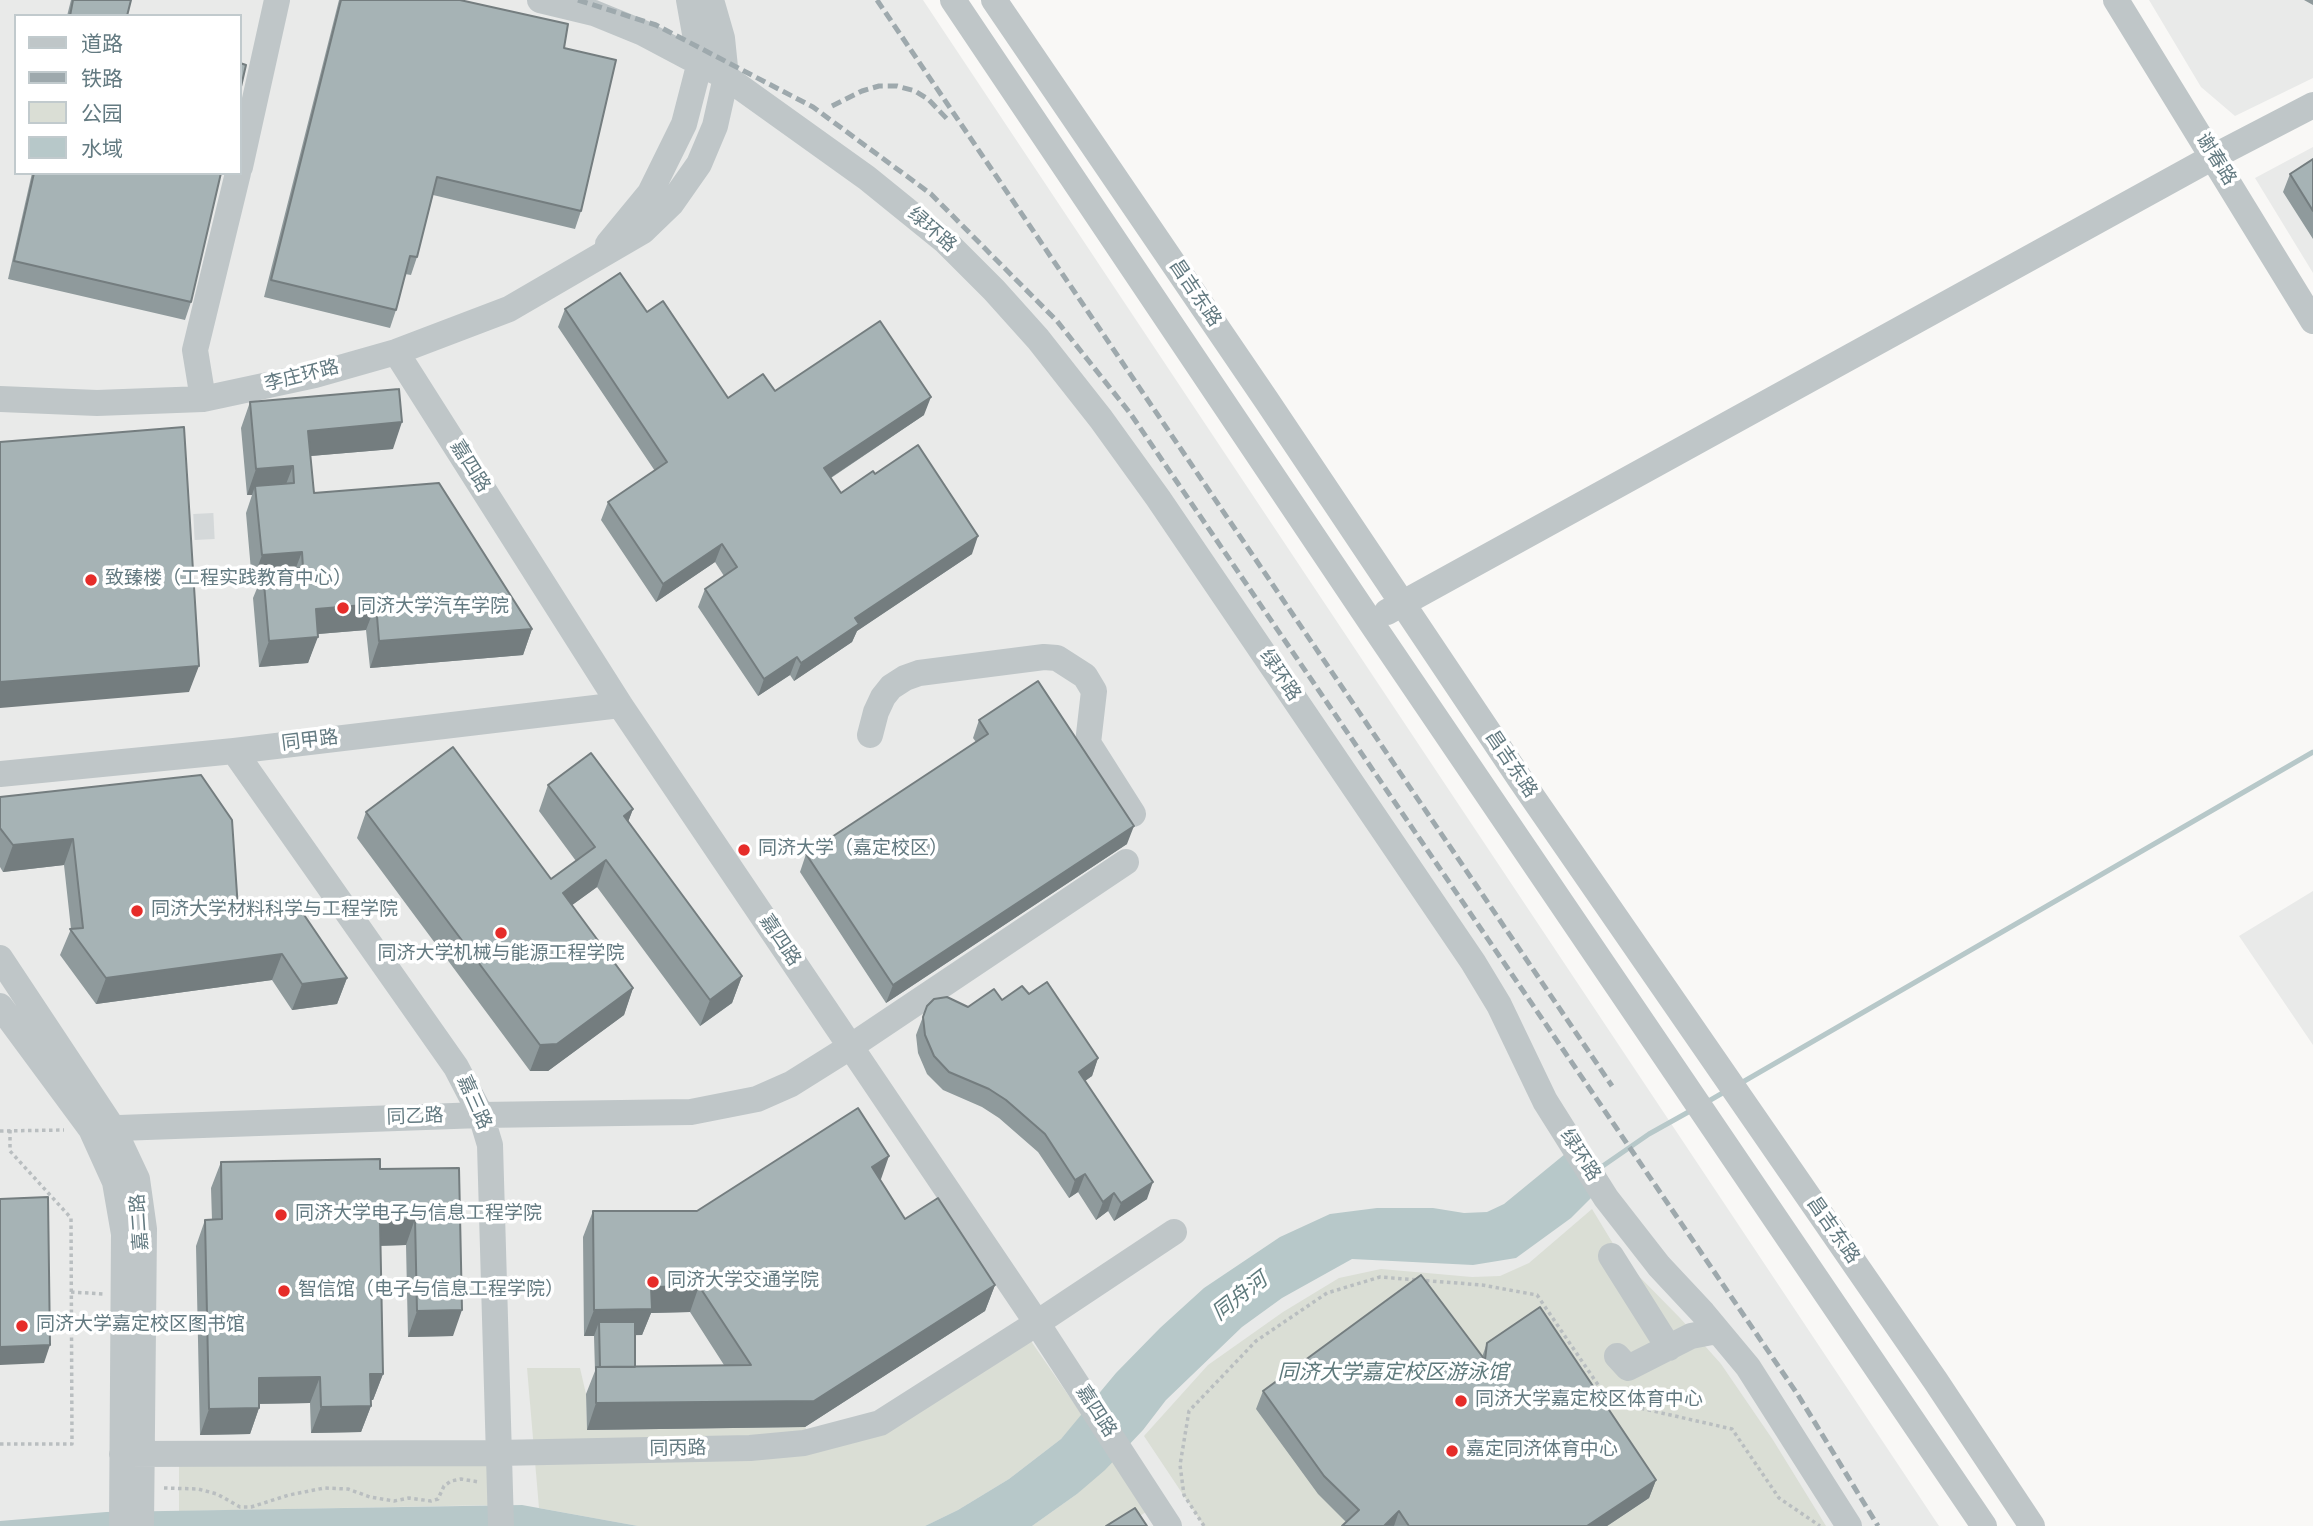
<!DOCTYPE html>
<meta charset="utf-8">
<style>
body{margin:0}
#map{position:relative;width:2313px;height:1526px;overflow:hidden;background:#f9f8f6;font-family:"Source Sans 3","Noto Sans SC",sans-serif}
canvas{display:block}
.legend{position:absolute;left:14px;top:14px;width:228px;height:161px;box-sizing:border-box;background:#fff;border:2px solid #c1cacd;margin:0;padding:9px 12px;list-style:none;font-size:21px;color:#637a81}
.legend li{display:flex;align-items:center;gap:14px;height:35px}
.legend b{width:35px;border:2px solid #c1cacd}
</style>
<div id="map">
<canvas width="2313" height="1526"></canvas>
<ul class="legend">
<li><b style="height:9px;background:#bfc6c8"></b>道路</li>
<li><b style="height:9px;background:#9ea9ad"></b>铁路</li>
<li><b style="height:19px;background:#daded5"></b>公园</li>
<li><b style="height:19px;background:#b7c8c9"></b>水域</li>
</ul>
</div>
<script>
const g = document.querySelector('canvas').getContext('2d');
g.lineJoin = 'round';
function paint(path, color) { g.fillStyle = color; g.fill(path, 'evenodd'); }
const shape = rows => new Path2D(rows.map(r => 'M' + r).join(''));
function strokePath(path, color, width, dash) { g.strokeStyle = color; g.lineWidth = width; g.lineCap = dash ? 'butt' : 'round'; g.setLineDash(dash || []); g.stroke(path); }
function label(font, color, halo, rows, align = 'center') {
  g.font = font + ' "Source Sans 3","Noto Sans SC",sans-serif'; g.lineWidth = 7; g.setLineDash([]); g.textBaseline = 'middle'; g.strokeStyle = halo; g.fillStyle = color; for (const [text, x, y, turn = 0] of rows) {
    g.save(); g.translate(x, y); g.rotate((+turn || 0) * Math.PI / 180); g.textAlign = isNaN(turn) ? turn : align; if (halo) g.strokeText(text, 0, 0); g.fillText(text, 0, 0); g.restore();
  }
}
paint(shape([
 [0,0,923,0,1939,1526,0,1526],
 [16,16,240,16,240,173,16,173],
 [2149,0,2313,0,2313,78,2235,116,2201,87],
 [2313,147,2313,273,2255,178],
 [2313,891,2313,1045,2239,936]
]), '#e9eae9');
paint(shape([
 [1592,1209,1623,1260,1680,1318,1721,1364,1773,1440,1826,1526,1204,1526,1144,1436,1208,1365,1283,1312,1339,1278,1381,1269,1472,1277,1500,1276,1529,1263],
 [1024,1331,1082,1415,1061,1439,1009,1479,958,1510,925,1526,638,1526,539,1508,527,1368,580,1368,586,1394,587,1430,805,1427,813,1441,880,1423],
 [497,1453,498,1505,179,1511,179,1456],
 [1121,1453,1156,1506,1123,1526,1032,1526,1077,1494]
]), '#daded5');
paint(shape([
 [1565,1154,1593,1196,1571,1218,1516,1258,1473,1265,1352,1259,1282,1298,1242,1327,1166,1400,1143,1430,1105,1470,1077,1494,1032,1526,925,1526,958,1510,1009,1479,1061,1439,1116,1373,1160,1328,1204,1288,1280,1237,1330,1214,1377,1208,1433,1208,1464,1213,1487,1212,1504,1204],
 [522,1505,638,1526,0,1526,0,1521,106,1512]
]), '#b7c8c9');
strokePath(shape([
 [1741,1083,2313,752],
 [1707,1102,1726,1091],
 [1597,1170,1649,1134,1692,1110]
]), '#b7c8c9', 5);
strokePath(shape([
 [155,529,214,526]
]), '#d4d8d9', 26, [26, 13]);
strokePath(shape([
 [0,1131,64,1130],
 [71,1292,104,1294],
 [0,1444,72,1444,71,1218,10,1151,10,1130],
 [164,1488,198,1489,217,1494,240,1507,251,1507,289,1495,324,1488,348,1489,370,1497,394,1501,409,1498,431,1501,438,1499,444,1486,451,1481,461,1479,479,1482],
 [1204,1526,1184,1495,1180,1465,1189,1411,1256,1341,1327,1293,1380,1277,1482,1285,1537,1295,1609,1401,1732,1429,1779,1498,1820,1526]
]), '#b9bec0', 3.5, [3.5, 3.5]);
strokePath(shape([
 [540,0,594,13,643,33,726,77,867,178,946,242,994,290,1038,339,1101,419,1158,498,1473,962,1499,1005,1545,1101,1606,1198,1659,1266,1703,1313,1748,1367,1849,1526],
 [953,0,1370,621,1984,1526],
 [994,0,1267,401,1520,779,1935,1380,2032,1526],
 [2116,0,2313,321],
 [240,167,277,0],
 [608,244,650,193,684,124,700,62,689,0],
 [396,352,620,705,1037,1323,1169,1526],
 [0,399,97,403,203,399,315,375,396,352,509,309,643,231,671,204,699,164,715,126,726,77,722,38,711,0],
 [203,399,195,350,238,173],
 [1387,612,2213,157,2313,105],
 [870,735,876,712,883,697,891,687,905,678,919,673,1044,657,1057,658,1085,676,1094,691,1088,743,1133,814],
 [234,751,456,1067,481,1115,490,1145,501,1526],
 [0,774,234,751,620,705],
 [0,958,114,1130,137,1179,144,1229,141,1526],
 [0,1006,91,1129,115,1182,124,1234,122,1526],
 [91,1129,481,1115,691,1112,757,1099,791,1084,850,1047,1126,862],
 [1611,1256,1669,1348],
 [1617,1356,1628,1368,1691,1336,1717,1331],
 [122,1454,497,1453,750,1448,804,1443,880,1423,1037,1323,1174,1232]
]), '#bfc6c8', 26);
strokePath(shape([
 [578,0,656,25,813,107,931,194,1057,321,1130,413,1798,1395,1878,1526],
 [877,0,1612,1086],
 [832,106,862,91,879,86,897,86,915,91,928,99,949,121]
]), '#9ea9ad', 5, [10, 5]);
paint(shape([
 [71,0,131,0,127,16,67,16],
 [339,0,460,0,564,48,581,211,575,229,433,195,417,257,411,275,405,274,396,310,390,328,264,297],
 [2304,0,2313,0,2313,5],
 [2313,159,2313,239,2283,192,2290,174],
 [32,173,221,173,191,302,185,320,8,279],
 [565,309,647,312,728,398,775,391,924,415,831,478,841,493,875,474,972,554,857,631,852,642,794,681,790,675,758,696,698,607,705,589,724,576,715,562,656,602,601,520,608,502,655,471,558,327],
 [250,402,393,449,310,456,314,493,532,629,523,655,370,668,366,630,318,634,308,663,259,667,253,598,260,581,252,582,246,513,252,495,247,495,241,428],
 [979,720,1127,844,886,1003,800,872,806,854,976,742,973,738],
 [548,785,633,809,628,822,742,976,732,1003,700,1026,597,887,572,905,633,988,624,1015,548,1071,530,1071,357,838,366,812,551,879,576,861,539,811],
 [0,797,238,909,347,978,337,1004,292,1010,272,980,96,1004,60,955,71,929,64,865,3,872,0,867],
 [1029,994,1098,1058,1092,1076,1085,1080,1147,1199,1114,1221,1108,1211,1096,1220,1078,1192,1069,1198,1038,1152,999,1118,982,1107,943,1090,927,1074,918,1053,916,1035,927,1006,968,1007],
 [221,1162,380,1169,459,1168,453,1336,408,1337,406,1245,380,1246,383,1374,373,1400,371,1400,371,1406,361,1432,311,1433,310,1403,259,1404,259,1408,250,1434,200,1435,196,1246,205,1220,212,1220,211,1188],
 [880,1180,905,1219,995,1285,985,1311,805,1427,587,1430,586,1394,595,1371,594,1336,584,1336,583,1237,593,1211,697,1211],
 [690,1312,724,1365,635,1367,635,1335,642,1335,651,1313],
 [1487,1343,1656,1480,1649,1498,1607,1526,1342,1526,1346,1522,1318,1494,1256,1409,1263,1391,1482,1357]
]), '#8f9a9c');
paint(shape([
 [931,397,924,415,818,486,824,468],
 [402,422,393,449,299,457,308,431],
 [293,466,283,492,255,486,252,495,247,495,256,469],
 [978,536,972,554,857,631,852,642,794,681,801,663,855,618],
 [722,544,715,562,656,602,663,584],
 [302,552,292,578,263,572,260,581,252,582,262,555],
 [376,604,366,630,306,635,316,609],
 [532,629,523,655,370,668,379,641],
 [318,637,308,663,259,667,269,641],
 [797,657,790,675,758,696,764,679],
 [199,666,189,692,0,708,0,682],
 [633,809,623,835,624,816],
 [1134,826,1127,844,886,1003,893,985],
 [73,839,64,865,3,872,13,845],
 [606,860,597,887,553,919,563,893],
 [282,954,272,980,96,1004,106,978],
 [742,976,732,1003,700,1026,710,1000],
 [347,978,337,1004,292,1010,302,984],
 [633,988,624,1015,548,1071,530,1071,540,1045],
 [1098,1058,1092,1076,1073,1090,1079,1072],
 [889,1156,880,1182,872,1167],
 [1085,1174,1078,1192,1069,1198,1075,1180],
 [1153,1182,1147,1199,1114,1221,1121,1203],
 [1114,1193,1108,1211,1096,1220,1103,1202],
 [415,1219,406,1245,370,1246,380,1220],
 [995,1285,985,1311,805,1427,587,1430,596,1403,814,1401],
 [699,1286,690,1312,651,1313,642,1335,599,1336,599,1322,594,1336,584,1336,594,1310,651,1287],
 [462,1310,453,1336,408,1337,417,1311],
 [50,1345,44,1363,0,1365,0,1347],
 [370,1374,383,1374,373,1400,361,1400],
 [320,1377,310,1403,249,1404,259,1378],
 [371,1406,361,1432,311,1433,321,1407],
 [259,1408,250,1434,200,1435,209,1409],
 [1656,1480,1649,1498,1607,1526,1587,1526],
 [1399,1511,1394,1526,1384,1526]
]), '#747d7f');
const building = shape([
 [73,0,131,0,127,16,70,16,73,0],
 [341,0,460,0,568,24,564,48,616,60,581,211,437,177,417,257,410,256,396,310,271,280,341,0],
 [240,63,246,65,240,91,240,63],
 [2313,159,2313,211,2290,174,2313,159],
 [34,173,221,173,191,302,14,261,34,173],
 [620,273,647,312,663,301,728,398,763,374,775,391,880,321,931,397,824,468,841,493,873,471,875,474,918,445,978,536,855,618,859,624,801,663,797,657,764,679,705,589,737,567,722,544,663,584,608,502,667,462,565,309,620,273],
 [399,389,402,422,308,431,314,493,439,483,532,629,379,641,376,604,316,609,318,637,269,641,263,572,303,568,302,552,262,555,255,486,294,483,293,466,256,469,250,402,399,389],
 [184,427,199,666,0,682,0,442,184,427],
 [1038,681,1134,826,893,985,806,854,988,734,979,720,1038,681],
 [453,747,551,879,595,847,548,785,591,753,633,809,624,816,742,976,710,1000,606,860,563,893,633,988,557,1044,540,1045,366,812,453,747],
 [201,775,232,820,238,909,298,906,347,978,302,984,282,954,106,978,70,929,83,928,73,839,13,845,0,828,0,797,201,775],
 [1047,982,1098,1058,1079,1072,1153,1182,1121,1203,1114,1193,1103,1202,1085,1174,1075,1180,1045,1134,1006,1100,989,1089,949,1072,934,1056,925,1035,923,1017,927,1006,934,999,947,997,968,1007,994,989,1002,1000,1022,986,1029,994,1047,982],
 [858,1108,889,1156,872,1167,905,1219,938,1198,995,1285,814,1401,596,1403,596,1367,751,1365,699,1286,651,1287,652,1309,594,1310,593,1211,697,1211,858,1108],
 [380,1159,380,1169,459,1168,462,1310,417,1311,415,1219,380,1220,383,1374,370,1374,371,1406,321,1407,320,1377,259,1378,259,1408,209,1409,205,1220,222,1219,221,1162,380,1159],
 [48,1197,50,1345,0,1347,0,1199,48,1197],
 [1421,1275,1485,1360,1487,1343,1540,1307,1656,1480,1587,1526,1409,1526,1399,1511,1384,1526,1342,1526,1359,1510,1324,1476,1263,1391,1421,1275],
 [599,1322,635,1322,635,1367,600,1367,599,1322],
 [1135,1508,1147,1526,1106,1526,1135,1508]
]);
paint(building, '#a6b3b5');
strokePath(building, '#747d7f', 2);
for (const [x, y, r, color] of [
 [91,580,7,"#e62c29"],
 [343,608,7,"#e62c29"],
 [744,850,7,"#e62c29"],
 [137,911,7,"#e62c29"],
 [501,933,7,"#e62c29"],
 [281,1215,7,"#e62c29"],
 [653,1282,7,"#e62c29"],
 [284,1291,7,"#e62c29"],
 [22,1326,7,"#e62c29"],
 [1461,1401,7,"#e62c29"],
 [1452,1451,7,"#e62c29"]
]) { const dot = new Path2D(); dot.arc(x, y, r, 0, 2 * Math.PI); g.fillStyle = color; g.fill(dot); strokePath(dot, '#fff', 2.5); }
label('19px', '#637a81', '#fff', [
 ["谢春路",2215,160,58],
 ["绿环路",931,231,41],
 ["昌吉东路",1194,294,56],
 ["李庄环路",302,377,-14],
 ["嘉四路",469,467,58],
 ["绿环路",1279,676,56],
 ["同甲路",310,742,-7],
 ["昌吉东路",1510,765,56],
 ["嘉四路",779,941,56],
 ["嘉三路",473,1103,66],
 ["同乙路",415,1118,-2],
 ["绿环路",1579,1156,57],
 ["嘉二路",141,1222,-94],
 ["昌吉东路",1832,1231,55],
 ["嘉四路",1095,1412,57],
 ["同丙路",678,1450,-1]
]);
label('19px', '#637a81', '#fff', [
 ["致臻楼（工程实践教育中心）",105,580],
 ["同济大学汽车学院",357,608],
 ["同济大学（嘉定校区）",758,850],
 ["同济大学材料科学与工程学院",151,911],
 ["同济大学机械与能源工程学院",501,955,"center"],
 ["同济大学电子与信息工程学院",295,1215],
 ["同济大学交通学院",667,1282],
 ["智信馆（电子与信息工程学院）",298,1291],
 ["同济大学嘉定校区图书馆",36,1326],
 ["同济大学嘉定校区体育中心",1475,1401],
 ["嘉定同济体育中心",1466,1451]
], 'left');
label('italic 21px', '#5e7a7c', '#fff', [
 ["同舟河",1241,1298,-38],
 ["同济大学嘉定校区游泳馆",1393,1374]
]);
</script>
